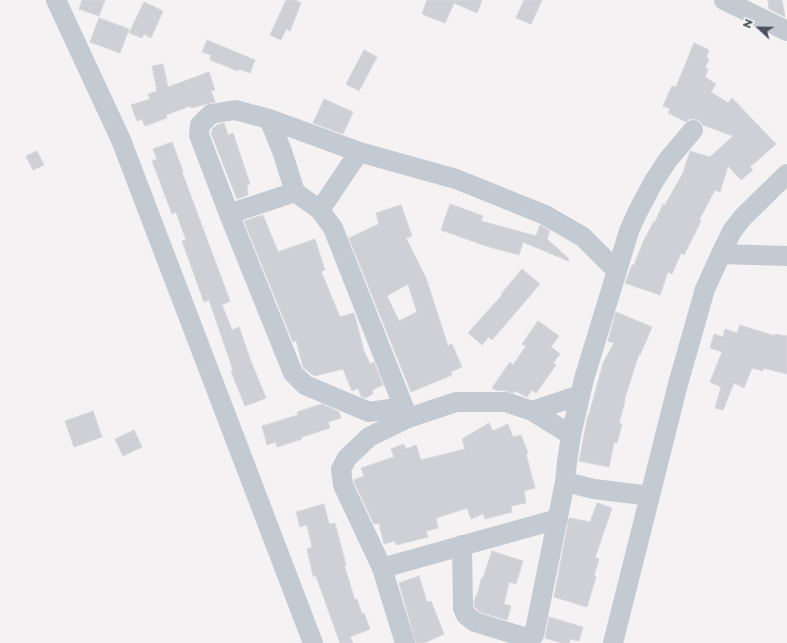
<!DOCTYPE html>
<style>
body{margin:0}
#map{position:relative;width:787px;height:643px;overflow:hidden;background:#f4f2f2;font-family:Montserrat,sans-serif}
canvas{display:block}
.north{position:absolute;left:739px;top:8px;width:40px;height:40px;-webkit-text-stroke:3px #fff;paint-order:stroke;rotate:292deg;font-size:11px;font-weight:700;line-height:16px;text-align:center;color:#4b525e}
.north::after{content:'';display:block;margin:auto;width:14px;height:18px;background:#4b525e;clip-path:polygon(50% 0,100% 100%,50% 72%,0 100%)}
</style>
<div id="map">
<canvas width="787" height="643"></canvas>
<div class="north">N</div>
</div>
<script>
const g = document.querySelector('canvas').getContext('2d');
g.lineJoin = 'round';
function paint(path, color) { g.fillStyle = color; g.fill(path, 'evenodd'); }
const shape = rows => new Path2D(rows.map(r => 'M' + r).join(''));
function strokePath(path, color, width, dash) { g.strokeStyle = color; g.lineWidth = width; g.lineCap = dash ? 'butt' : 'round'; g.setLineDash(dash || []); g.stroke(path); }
const building = shape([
 [82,0,105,0,99,16,79,9,82,0],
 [286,0,295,0,301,3,290,31,286,29,281,40,270,35,286,0],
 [427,0,482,0,477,13,454,3,445,23,422,14,427,0],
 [524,0,542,0,531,24,516,18,524,0],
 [768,0,782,0,785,17,769,9,768,0],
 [144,2,163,11,151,38,144,34,142,38,129,33,144,2],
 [99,18,129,29,120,53,90,42,99,18],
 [207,40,255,60,250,73,239,69,238,71,210,60,211,55,202,52,207,40],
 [694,43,709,50,706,58,709,59,705,68,708,69,705,77,716,84,711,92,728,103,732,98,776,144,750,167,753,170,741,180,728,166,720,192,715,190,699,220,701,221,684,255,681,253,672,274,668,272,660,295,625,283,632,265,634,265,644,240,654,221,655,222,663,204,665,205,683,173,690,151,710,157,733,136,703,125,700,121,695,119,689,119,686,122,668,113,670,109,663,106,672,86,676,87,694,43],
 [364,50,377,57,359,91,346,84,364,50],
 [163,64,168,87,209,72,215,90,211,91,215,102,191,108,190,106,166,115,167,118,145,126,142,119,137,121,131,105,150,99,148,94,157,91,152,66,163,64],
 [324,99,353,112,343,134,313,123,324,99],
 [224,123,228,135,233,133,250,184,247,185,248,195,237,199,211,133,211,132,213,131,212,129,217,125,224,123],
 [172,142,183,171,182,172,230,301,222,305,232,330,239,327,250,359,266,398,245,406,231,371,233,370,209,300,204,302,182,241,186,240,176,212,172,214,152,161,157,159,153,149,172,142],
 [37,151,44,165,33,170,26,156,37,151],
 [450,204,483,216,481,221,536,236,540,225,550,231,547,239,569,259,568,261,523,242,519,255,486,246,441,230,450,204],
 [401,205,412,236,406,238,426,278,448,346,452,344,462,367,451,372,452,375,411,392,349,238,379,224,376,213,401,205],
 [408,284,417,312,399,321,387,296,408,284],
 [263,215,278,252,315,239,325,270,321,271,340,317,354,313,364,351,370,364,374,362,383,385,372,390,373,394,365,398,361,396,358,388,352,391,343,369,314,376,303,367,296,340,293,342,244,221,263,215],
 [522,269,540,284,492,340,489,337,482,345,468,333,502,295,501,294,522,269],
 [616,312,652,327,640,355,639,354,624,401,625,401,619,423,622,424,617,443,614,442,609,467,579,461,588,415,589,415,603,363,614,343,608,341,616,312],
 [538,321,559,336,551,347,560,354,553,363,556,365,536,393,532,390,527,397,515,391,514,393,506,391,496,390,492,388,510,362,513,365,526,346,522,344,538,321],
 [740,325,775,336,775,334,787,336,787,374,763,368,763,371,752,368,744,388,734,383,723,410,715,408,721,387,710,382,722,352,710,348,714,334,723,337,725,329,737,333,740,325],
 [322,404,339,412,341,418,328,422,330,428,302,437,302,439,277,447,276,442,267,445,262,426,298,415,297,412,322,404],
 [93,411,102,437,74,447,65,421,93,411],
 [489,423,493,431,508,424,513,437,521,435,528,453,526,454,535,488,524,491,526,503,511,506,512,512,485,519,483,514,471,519,467,508,436,518,438,528,426,531,428,537,396,545,395,541,384,544,379,523,374,524,354,482,354,480,364,476,361,468,394,457,391,449,404,444,406,449,416,445,421,460,465,449,462,439,489,423],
 [134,430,142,447,123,456,115,439,134,430],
 [597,503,612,508,595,558,599,559,594,576,596,577,587,607,554,597,569,518,590,522,597,503],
 [324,504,329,524,335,523,346,565,344,565,355,600,357,599,362,614,364,613,370,629,350,637,353,643,340,643,316,576,313,576,307,549,312,547,307,525,300,527,296,512,324,504],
 [492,551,523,561,516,584,509,582,504,604,511,606,507,620,480,612,474,606,474,602,476,595,477,595,482,577,483,578,492,551],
 [419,576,427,602,431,601,444,634,424,643,416,643,399,583,419,576],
 [549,617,583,627,579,641,570,639,569,643,562,643,545,638,549,617]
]);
paint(building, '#cfd0d5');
strokePath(building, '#d6d7dc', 1);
strokePath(shape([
 [56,0,121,140,313,643],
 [724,0,787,31],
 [269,119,282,151,295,192,320,210,333,228,408,418],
 [320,210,359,152],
 [229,214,295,192],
 [721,254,787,256],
 [403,407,369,412,305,385,293,373,229,214,199,135,200,125,211,114,235,110,269,119,359,152,456,179,481,189,545,215,583,237,617,271],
 [532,411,580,395],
 [650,496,594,489,565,482,567,462,571,435,584,379,629,231,637,213,654,181,667,161,693,130],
 [462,545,463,608,466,615,475,622,527,638,534,635,565,482],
 [382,568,558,519],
 [405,643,382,568,343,485,341,469,347,458,369,437,408,418,456,402,506,402,532,411,571,435],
 [613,643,678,384,705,289,721,254,732,231,743,217,787,174]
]), '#c4cad2', 20);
</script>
